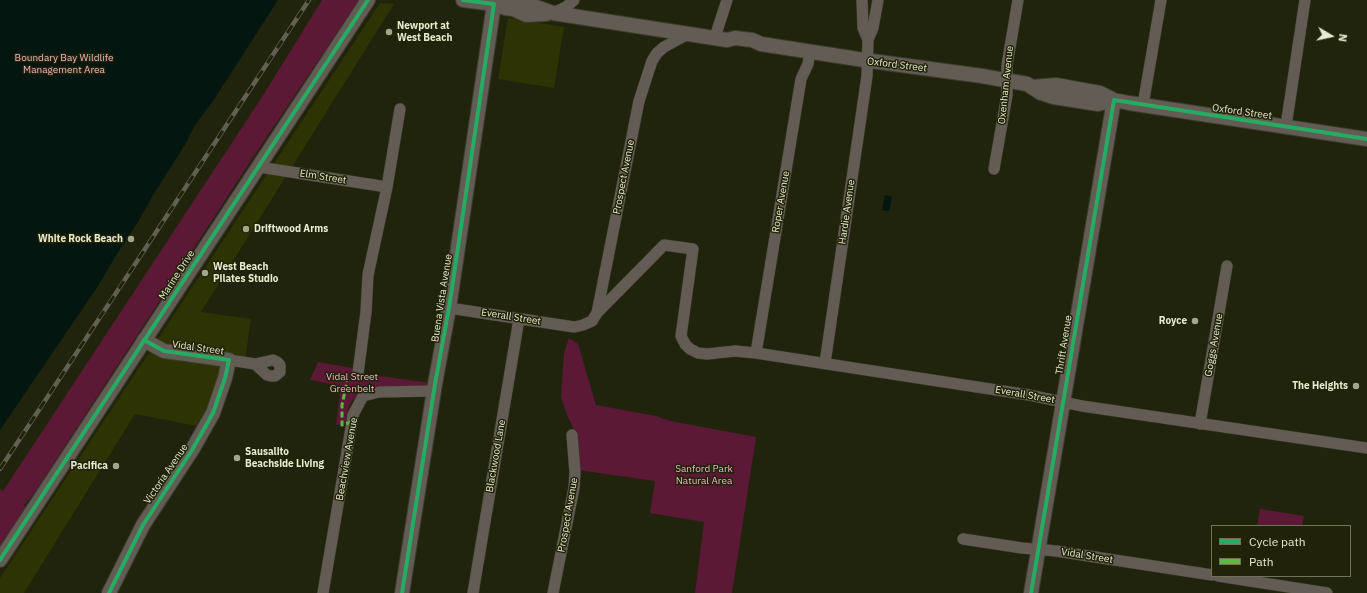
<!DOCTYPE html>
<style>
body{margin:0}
#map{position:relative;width:1367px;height:593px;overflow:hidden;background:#21240d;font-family:"IBM Plex Sans",sans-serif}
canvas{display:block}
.legend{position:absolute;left:1211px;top:525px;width:140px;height:52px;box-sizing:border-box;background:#202307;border:1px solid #707357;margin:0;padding:5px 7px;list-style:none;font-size:12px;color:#e7ecd0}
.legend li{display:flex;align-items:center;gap:8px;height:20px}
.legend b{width:20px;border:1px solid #707357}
.north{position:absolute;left:1311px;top:16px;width:40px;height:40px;-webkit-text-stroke:3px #202307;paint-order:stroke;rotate:99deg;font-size:11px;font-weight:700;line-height:16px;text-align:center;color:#e7ecd0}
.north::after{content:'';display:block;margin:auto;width:14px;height:18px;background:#e7ecd0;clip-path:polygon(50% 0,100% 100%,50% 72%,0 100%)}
</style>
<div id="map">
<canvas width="1367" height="593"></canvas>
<ul class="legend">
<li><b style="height:5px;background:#26ab63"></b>Cycle path</li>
<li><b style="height:5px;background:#58b947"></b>Path</li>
</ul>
<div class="north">N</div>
</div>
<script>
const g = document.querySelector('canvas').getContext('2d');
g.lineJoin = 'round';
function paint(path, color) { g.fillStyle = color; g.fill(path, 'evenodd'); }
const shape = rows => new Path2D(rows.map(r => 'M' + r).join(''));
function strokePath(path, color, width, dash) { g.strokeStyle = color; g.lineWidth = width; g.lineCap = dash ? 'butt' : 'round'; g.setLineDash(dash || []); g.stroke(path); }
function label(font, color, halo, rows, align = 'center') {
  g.font = font + ' "IBM Plex Sans",sans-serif'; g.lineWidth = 3; g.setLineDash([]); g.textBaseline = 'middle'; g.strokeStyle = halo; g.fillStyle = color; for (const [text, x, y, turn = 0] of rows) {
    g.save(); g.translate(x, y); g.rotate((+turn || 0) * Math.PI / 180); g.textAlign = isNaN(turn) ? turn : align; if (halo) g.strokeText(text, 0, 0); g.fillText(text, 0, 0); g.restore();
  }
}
paint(shape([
 [380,3,394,4,201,312,251,319,245,360,233,358,197,426,135,414,24,593,0,593,0,578],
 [508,18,564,27,554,88,498,79]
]), '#2d3303');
paint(shape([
 [322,0,359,0,254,156,33,495,24,505,26,507,0,547,0,490,3,491,262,97],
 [569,338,578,344,596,405,656,416,670,421,756,437,732,593,695,593,704,522,650,513,655,481,578,470,576,435,566,412,561,397,564,353],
 [318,362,359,369,358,373,430,383,429,388,359,393,352,401,349,406,345,424,336,425,341,386,310,380],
 [1260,509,1304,516,1302,526,1257,526]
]), '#5b1936');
paint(shape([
 [0,0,278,0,213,101,195,125,186,143,155,192,138,222,115,257,98,286,0,430],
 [885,195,892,197,889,211,882,210]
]), '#031610');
const minor = shape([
 [862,0,863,28,868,40],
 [553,13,566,7,574,0],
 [715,37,727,0],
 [1143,105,1161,0],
 [1286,126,1305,0],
 [259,167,387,187],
 [994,169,1007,95,1007,65,1018,0],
 [449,308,574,327,583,325,592,321,597,313,639,101,652,61,657,53,664,47,690,33],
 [597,313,664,245,693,249,681,336,685,344,690,349,698,353,707,354,735,351,756,353,1029,395,1082,406,1367,448],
 [756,353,801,79,808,64,810,52],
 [229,360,255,364,273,360,277,362,280,365,280,372,275,376,271,376,267,375,255,364],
 [825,363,867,76,868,40,873,28,878,0],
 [358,373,366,312,368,275,387,187,400,109],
 [1200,424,1227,266],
 [963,539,1022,548,1056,551,1212,575],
 [1218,576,1327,593],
 [323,593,352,422,353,415,363,396,379,392,434,391],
 [473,593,519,319],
 [553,593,574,488,575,472,572,435]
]);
const tertiary = shape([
 [463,0,494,4,505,8,513,9,526,15,546,14],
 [494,4,506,2,525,3,553,13,727,40,735,38,752,40,761,44,864,60,982,76,1027,84,1041,93,1054,97,1098,104,1114,100],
 [1033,87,1056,85,1100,93,1114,100,1129,103,1367,139],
 [0,560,368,0],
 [109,593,143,525,192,450,213,413,225,378,229,360,164,351,144,340],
 [402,593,435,384,449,308,494,4],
 [1031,593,1114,100]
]);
strokePath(minor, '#3b3e2a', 12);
strokePath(tertiary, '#3b3e2a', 16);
strokePath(minor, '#625c54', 11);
strokePath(tertiary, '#625c54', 14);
const rail = shape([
 [0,469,309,0]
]);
strokePath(rail, '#626053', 4.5);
strokePath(rail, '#202307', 3, [9]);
strokePath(shape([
 [346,376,347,382,342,405,342,425,352,422]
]), '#58b947', 3, [6, 3]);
strokePath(shape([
 [0,560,368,0],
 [109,593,143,525,192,450,213,413,225,378,229,360,164,351,144,340],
 [402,593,435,384,449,308,494,4,463,0],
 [1031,593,1114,100,1367,139]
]), '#26ab63', 4);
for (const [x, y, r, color] of [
 [389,32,4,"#a2a68c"],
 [246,229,4,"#a2a68c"],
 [131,239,4,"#a2a68c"],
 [205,273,4,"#a2a68c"],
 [1195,321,4,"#a2a68c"],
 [1356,386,4,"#a2a68c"],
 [237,458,4,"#a2a68c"],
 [116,466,4,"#a2a68c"]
]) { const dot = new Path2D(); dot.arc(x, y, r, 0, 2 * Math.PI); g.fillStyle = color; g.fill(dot); strokePath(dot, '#202307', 1.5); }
label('bold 10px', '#e7ecd0', '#202307', [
 ["Newport at",397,26],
 ["West Beach",397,38],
 ["Driftwood Arms",254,229],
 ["White Rock Beach",123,239,"right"],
 ["West Beach",213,267],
 ["Pilates Studio",213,279],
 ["Royce",1187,321,"right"],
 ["The Heights",1348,386,"right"],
 ["Sausalito",245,452],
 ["Beachside Living",245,464],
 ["Pacifica",108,466,"right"]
], 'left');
label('10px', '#efb1c7', '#202307', [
 ["Boundary Bay Wildlife",64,58],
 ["Management Area",64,70],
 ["Vidal Street",352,377],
 ["Greenbelt",352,389],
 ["Sanford Park",704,469],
 ["Natural Area",704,481]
]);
label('10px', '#e7ecd0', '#202307', [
 ["Oxford Street",897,65,7],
 ["Oxenham Avenue",1006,85,-84],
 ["Oxford Street",1242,112,8],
 ["Elm Street",323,177,9],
 ["Prospect Avenue",624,177,-79],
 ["Roper Avenue",781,202,-80],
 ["Hardie Avenue",847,212,-82],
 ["Marine Drive",177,275,-57],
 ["Buena Vista Avenue",442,298,-81],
 ["Everall Street",511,317,9],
 ["Thrift Avenue",1064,345,-81],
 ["Goggs Avenue",1214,345,-80],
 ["Vidal Street",198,348,8],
 ["Everall Street",1025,395,10],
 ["Blackwood Lane",496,456,-80],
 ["Beachview Avenue",347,459,-80],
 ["Victoria Avenue",166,474,-56],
 ["Prospect Avenue",568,515,-80],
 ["Vidal Street",1087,556,9]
]);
</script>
